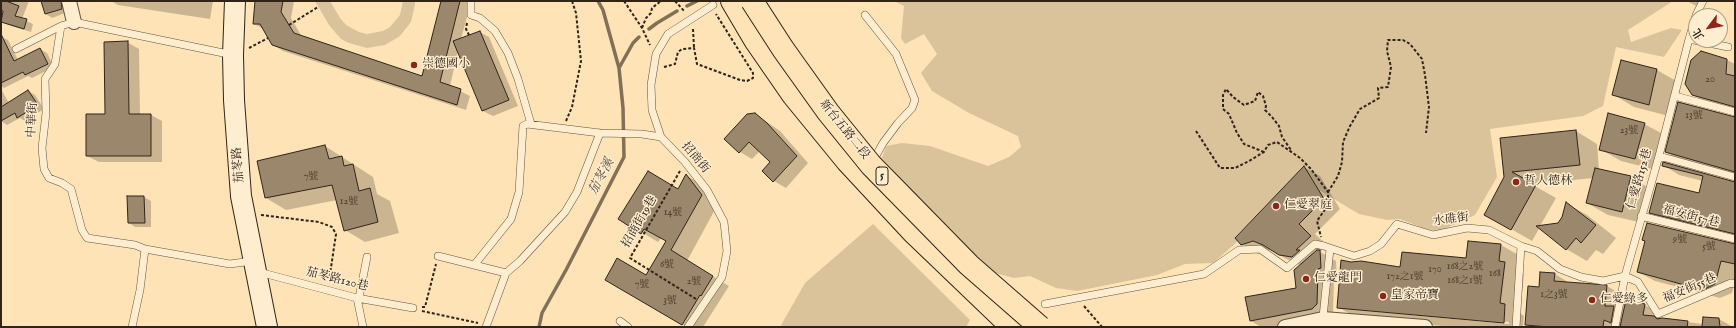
<!DOCTYPE html>
<meta charset="utf-8">
<style>
body{margin:0}
#map{position:relative;width:1736px;height:328px;overflow:hidden;background:#fde3b5;font-family:"IM FELL English","Noto Serif TC",serif}
canvas{display:block}
.frame{position:absolute;inset:0;border:2px solid #30241a;pointer-events:none}
.north{position:absolute;left:1688px;top:8px;width:40px;height:40px;box-sizing:border-box;background:#feedcf;border:1px solid #ac9d87;border-radius:50%;rotate:238deg;font-size:11px;font-weight:700;line-height:16px;text-align:center;color:#30241a}
.north::after{content:'';display:block;margin:auto;width:14px;height:18px;background:#8f2418;clip-path:polygon(50% 0,100% 100%,50% 72%,0 100%)}
</style>
<div id="map">
<canvas width="1736" height="328"></canvas>
<div class="frame"></div>
<div class="north">北</div>
</div>
<script>
const g = document.querySelector('canvas').getContext('2d');
g.lineJoin = 'round';
function paint(path, color) { g.fillStyle = color; g.fill(path, 'evenodd'); }
const shape = rows => new Path2D(rows.map(r => 'M' + r).join(''));
function strokePath(path, color, width, dash) { g.strokeStyle = color; g.lineWidth = width; g.lineCap = dash ? 'butt' : 'round'; g.setLineDash(dash || []); g.stroke(path); }
function label(font, color, halo, rows, align = 'center') {
  g.font = font + ' "IM FELL English","Noto Serif TC",serif'; g.lineWidth = 3; g.setLineDash([]); g.textBaseline = 'middle'; g.strokeStyle = halo; g.fillStyle = color; for (const [text, x, y, turn = 0] of rows) {
    g.save(); g.translate(x, y); g.rotate((+turn || 0) * Math.PI / 180); g.textAlign = isNaN(turn) ? turn : align; if (halo) g.strokeText(text, 0, 0); g.fillText(text, 0, 0); g.restore();
  }
}
paint(shape([
 [315,1,330,1,340,18,346,25,359,32,367,34,383,31,390,27,400,15,403,1,415,1,415,4,411,22,400,36,385,45,367,48,349,43,341,39,329,25],
 [894,1,1673,1,1628,30,1631,42,1671,28,1682,30,1664,57,1616,47,1603,106,1583,116,1490,129,1497,177,1475,215,1440,231,1426,229,1400,219,1387,220,1359,214,1319,190,1304,166,1235,237,1238,241,1213,263,1185,264,1157,275,1077,291,1056,288,1030,276,1014,278,996,273,944,227,882,158,886,146,902,143,930,146,988,166,1009,157,1021,147,1018,136,969,113,932,91,921,73,937,54,924,34,905,44,901,38,904,6],
 [873,224,970,320,966,327,780,327,805,283]
]), '#dac39b');
paint(shape([
 [1,1,29,1,22,19,33,24,31,32,8,25,1,21,4,11,1,9],
 [42,1,67,1,68,12,52,18,46,14],
 [111,1,213,1,210,19,118,5],
 [256,1,294,1,291,18,302,37,423,77,442,1,469,1,471,2,461,39,480,32,489,37,518,106,493,116,483,111,458,51,450,86,470,96,466,110,283,51,273,45,264,29,254,24],
 [1687,1,1701,1,1696,6],
 [1,37,8,40,18,60,40,49,47,53,54,67,32,78,28,76,4,88,1,86],
 [127,42,139,49,140,115,151,115,162,121,162,162,99,162,87,156,106,115],
 [1701,52,1727,60,1735,64,1735,111,1710,104,1693,95],
 [1622,61,1657,70,1678,82,1669,116,1634,107,1614,95],
 [1,89,9,103,28,91,35,95,44,109,25,121,20,118,7,125,1,121],
 [755,114,780,131,808,163,786,188,774,181,772,162,760,151,752,159,740,152,726,139],
 [1735,118,1735,176,1683,162,1666,152],
 [1644,124,1665,135,1656,170,1621,161,1600,149],
 [1576,131,1597,144,1599,170,1630,177,1651,189,1643,223,1608,215,1587,203,1594,178,1531,184,1556,198,1540,226,1559,224,1563,217,1567,204,1587,215,1616,238,1603,254,1596,250,1587,261,1566,249,1540,227,1532,241,1485,214,1505,178,1501,139],
 [325,146,373,177,377,194,390,201,399,233,365,242,345,230,337,200,286,210,266,198],
 [1663,165,1735,183,1735,239,1667,222,1650,212,1700,195,1703,181,1679,175],
 [1304,167,1320,176,1340,209,1315,234,1327,245,1320,252,1336,261,1337,277,1334,278,1333,313,1282,327,1261,327,1251,321,1297,289,1301,265,1296,264,1270,250,1258,254,1242,244],
 [687,176,703,185,718,204,687,261,729,286,703,327,687,327,606,279,646,276,667,241,661,238,658,242,620,219,678,190],
 [144,197,151,201,151,227,135,227,129,223],
 [1501,245,1520,256,1518,271,1524,274,1520,313,1524,316,1523,327,1453,327,1357,318,1338,307,1350,263,1401,268,1467,259],
 [1357,308,1509,322,1509,324,1357,310],
 [1735,245,1735,281,1732,293,1720,298,1655,281,1638,272],
 [1555,274,1571,284,1607,286,1625,297,1625,301,1645,305,1661,314,1660,319,1703,324,1719,319,1733,327,1530,327,1526,324,1540,288]
]), '#0003');
strokePath(shape([
 [687,6,697,1],
 [649,29,657,23,677,11],
 [619,68,633,43,639,37],
 [539,327,542,313,566,270,624,157,623,108,619,68,603,10,598,1]
]), '#817057', 3.5);
const building = shape([
 [1,1,6,1,19,6,15,16,27,19,24,29,1,22,3,11,1,10,1,1],
 [41,1,61,1,62,9,45,14,41,1],
 [255,1,283,1,281,12,294,33,422,76,441,1,460,1,440,82,461,89,457,105,272,45,260,24,253,24,255,1],
 [480,31,509,100,482,111,453,41,480,31],
 [1,34,14,61,40,48,48,64,25,75,23,72,1,83,1,34],
 [128,41,129,114,151,114,151,156,86,156,86,114,105,114,104,42,128,41],
 [1701,51,1727,59,1726,74,1735,76,1735,107,1692,95,1685,84,1691,60,1701,51],
 [1621,60,1657,69,1649,105,1612,95,1621,60],
 [28,90,38,105,17,118,15,113,1,121,1,107,28,90],
 [1678,102,1735,117,1735,172,1665,152,1678,102],
 [755,113,767,123,797,156,773,182,762,171,770,162,749,142,739,153,724,139,747,114,755,113],
 [1608,113,1645,123,1635,159,1599,150,1608,113],
 [1576,130,1580,165,1512,172,1536,185,1511,230,1484,215,1504,177,1500,138,1576,130],
 [325,145,329,159,342,156,344,166,353,164,359,191,370,188,378,222,344,231,332,185,265,198,257,161,325,145],
 [1663,162,1735,182,1735,234,1649,213,1657,183,1699,193,1703,176,1662,166,1663,162],
 [1304,166,1324,199,1299,224,1311,236,1296,250,1300,250,1292,257,1279,255,1263,245,1253,241,1241,245,1235,238,1304,166],
 [1595,168,1631,176,1622,212,1586,203,1595,168],
 [648,171,678,189,686,174,702,195,671,250,713,276,701,296,700,295,682,325,605,280,617,258,646,275,666,241,644,229,641,234,618,219,648,171],
 [127,196,144,196,145,223,128,223,127,196],
 [1566,202,1596,225,1581,243,1576,238,1566,250,1536,226,1558,223,1562,217,1566,202],
 [1647,223,1735,244,1735,264,1721,261,1715,284,1703,290,1637,272,1645,241,1642,240,1647,223],
 [1468,241,1501,244,1499,261,1505,262,1500,303,1505,304,1504,323,1337,308,1341,260,1351,262,1361,261,1400,267,1402,252,1466,258,1468,241],
 [1317,250,1320,250,1321,268,1318,269,1317,304,1312,309,1250,321,1245,297,1296,288,1294,270,1317,250],
 [1540,272,1555,273,1554,281,1607,285,1605,306,1614,306,1611,323,1604,320,1603,327,1549,327,1525,325,1528,286,1539,287,1540,272],
 [1626,300,1645,304,1643,315,1654,316,1657,319,1662,318,1688,321,1687,327,1620,327,1626,300],
 [1703,317,1719,318,1720,327,1702,327,1703,317]
]);
paint(building, '#9b876b');
strokePath(building, '#30241a', 1);
const lane = shape([
 [471,1,471,15,480,18,495,31,508,53,518,79,531,124],
 [865,15,896,54,915,100,912,108,898,123,883,143,872,163],
 [1689,39,1696,15,1703,1],
 [16,49,61,26],
 [1675,96,1735,112],
 [1659,156,1735,177],
 [1641,216,1735,239],
 [145,249,230,264,252,261],
 [438,256,506,273],
 [475,264,511,219,519,192,523,126,527,124,600,133,642,134,661,137],
 [259,272,357,298,413,308],
 [357,298,363,327],
 [359,298,367,257],
 [1045,304,1204,274,1239,250,1260,249,1287,268,1315,244,1324,246,1354,256,1370,251,1381,244,1397,224,1433,235,1467,228,1489,230,1521,246,1537,251,1560,269,1581,277,1603,281,1625,276,1638,282,1658,314,1731,283,1735,284],
 [620,321,628,327],
 [132,327,140,290,145,249,135,245,87,238,82,230,71,189,62,183,49,178,44,169,42,148,46,113,45,79,55,64,61,26,74,22,233,55],
 [486,327,506,273,520,261,565,212,577,192,600,133],
 [688,327,722,277,727,251,724,222,707,190,685,162,661,137,652,110,651,85,656,54,668,34,713,5],
 [1322,327,1330,249],
 [1516,327,1521,246],
 [1615,327,1625,276,1659,156,1689,39,1728,47]
]);
const street = shape([
 [69,1,74,22],
 [1285,327,1323,319,1425,327]
]);
const secondary = shape([
 [235,1,233,55,234,100,241,196,267,327]
]);
const primary = shape([
 [732,1,755,40,793,95,847,161,913,232,1012,327]
]);
strokePath(lane, '#635441', 8);
strokePath(street, '#635441', 16);
strokePath(secondary, '#30241a', 22);
strokePath(primary, '#30241a', 24);
strokePath(shape([
 [624,1,642,28,650,45],
 [675,1,685,12],
 [467,23,466,29,469,35],
 [289,25,318,7],
 [642,28,646,18,651,13,652,8,661,1],
 [693,29,694,48],
 [249,48,268,38],
 [664,67,675,64,678,52,682,49,694,48,697,64,740,80,747,81,753,78,753,73,716,14],
 [566,121,572,107,581,61,576,13,572,1],
 [1196,131,1220,168,1235,168,1249,161,1264,152,1268,145,1277,142,1300,158,1311,169,1328,192,1328,205,1317,221,1321,237],
 [1264,152,1244,144,1237,133,1229,114,1223,109,1223,95,1226,89,1233,97,1244,105,1255,101,1258,92,1263,96,1266,106,1265,110,1272,117,1279,126,1282,137,1291,150],
 [680,171,630,258,696,299],
 [1328,192,1338,176,1342,162,1343,142,1350,126,1360,109,1379,98,1378,88,1388,87,1391,67,1387,51,1388,40,1403,40,1410,44,1422,59,1425,75,1429,107,1426,133],
 [261,215,319,222,332,227,336,234,329,281],
 [1084,306,1102,327],
 [422,307,425,307,436,264],
 [422,311,478,323]
]), '#30241a', 2, [3, 2]);
strokePath(lane, '#feedcf', 7);
strokePath(street, '#feedcf', 14);
strokePath(secondary, '#feedcf', 20);
strokePath(primary, '#fde3b5', 22);
const primaryBridge = shape([
 [752,1,783,49,828,112,871,165,969,265,1040,327]
]);
strokePath(primaryBridge, '#30241a', 24, []);
strokePath(primaryBridge, '#fde3b5', 22);
for (const [x, y, r, color] of [
 [414,65,4,"#8f2418"],
 [1516,182,4,"#8f2418"],
 [1276,206,4,"#8f2418"],
 [1306,279,4,"#8f2418"],
 [1383,296,4,"#8f2418"],
 [1592,300,4,"#8f2418"]
]) { const dot = new Path2D(); dot.arc(x, y, r, 0, 2 * Math.PI); g.fillStyle = color; g.fill(dot); strokePath(dot, '#feedcf', 1.5); }
label('10px', '#4b3d2e', null, [
 ["20",1710,80],
 ["13號",1694,116],
 ["23號",1629,131],
 ["7號",311,177],
 ["12號",349,202],
 ["14號",673,213],
 ["9號",1680,240],
 ["5號",1709,247],
 ["6號",667,265],
 ["168之2號",1465,267],
 ["170",1435,270],
 ["168",1495,274],
 ["172之1號",1405,277],
 ["168之1號",1465,281],
 ["2號",694,282],
 ["7號",642,285],
 ["1之3號",1554,295],
 ["3號",670,301]
]);
for (const [x, y, w] of [
 [882,176,12]
]) { const box = new Path2D(); box.roundRect(x - w / 2, y - 9, w, 18, 3); g.fillStyle = '#feedcf'; g.fill(box); strokePath(box, '#30241a', 1); }
label('bold 11px', '#30241a', null, [
 ["5",882,176]
]);
label('12px', '#30241a', '#feedcf', [
 ["崇德國小",422,65],
 ["哲人德林",1524,182],
 ["仁愛翠庭",1284,206],
 ["仁愛龍門",1314,279],
 ["皇家帝寶",1391,296],
 ["仁愛綠多",1600,300]
], 'left');
label('12px', '#30241a', '#feedcf', [
 ["中華街",33,120,-87],
 ["新台五路二段",844,130,51],
 ["招商街",695,158,50],
 ["茄苳路",239,165,-95],
 ["仁愛路152巷",1640,179,-74],
 ["福安街57巷",1691,217,14],
 ["水碓街",1451,220,-7],
 ["招商街19巷",640,222,-60],
 ["茄苳路120巷",337,280,14],
 ["福安街55巷",1690,289,-23]
]);
label('italic 13px', '#5f503e', '#feedcf', [
 ["茄苳溪",602,177,-62]
]);
</script>
